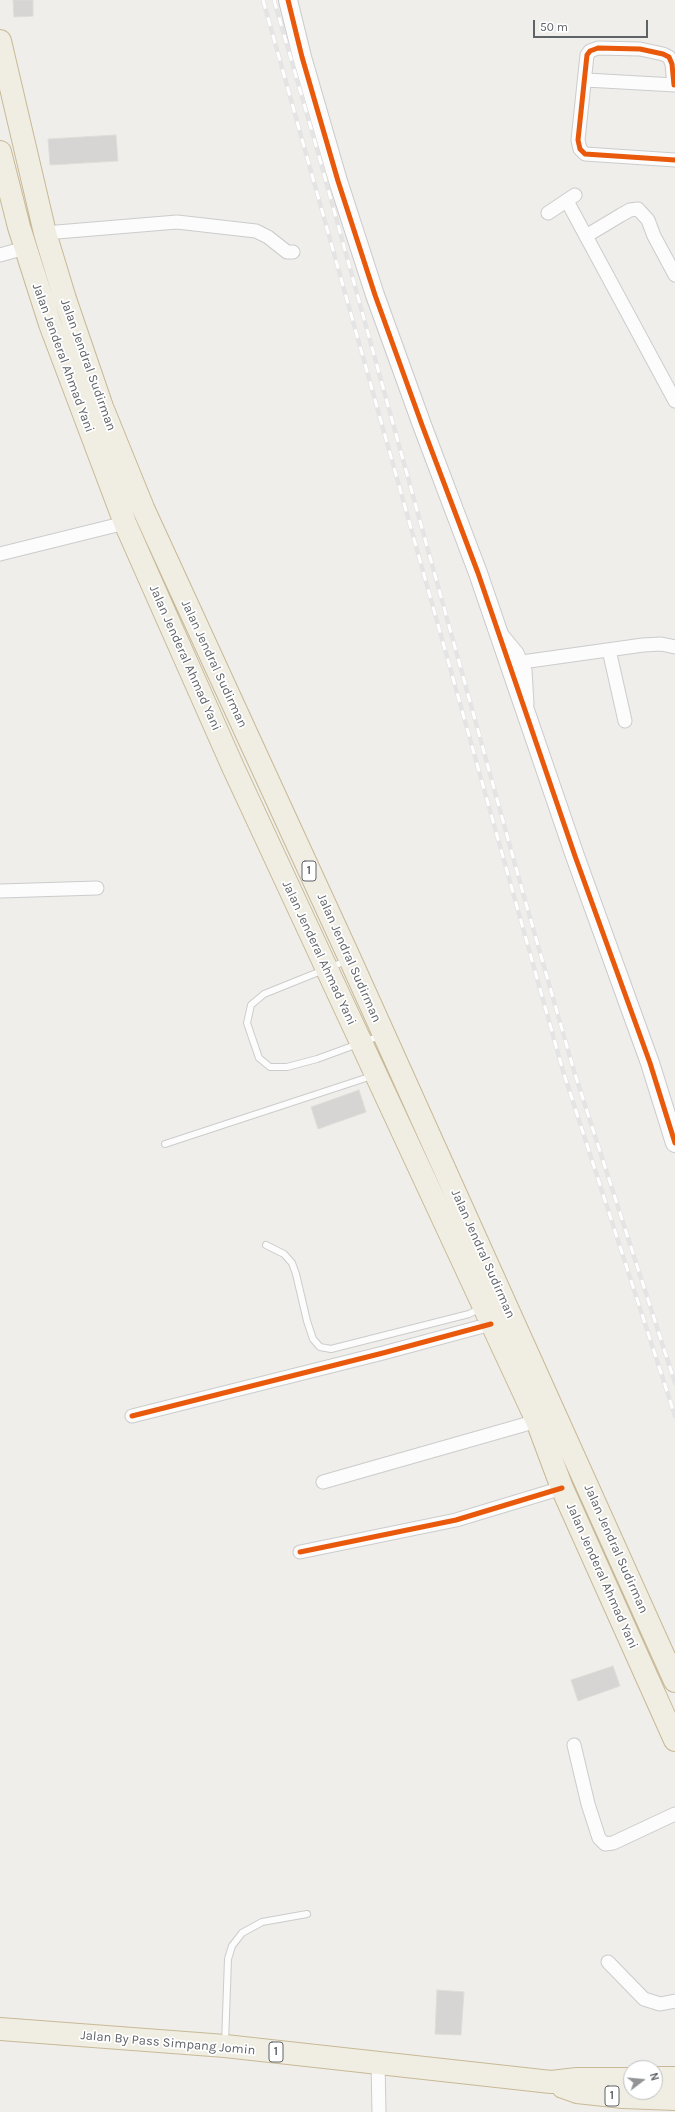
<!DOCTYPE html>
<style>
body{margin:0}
#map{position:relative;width:675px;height:2112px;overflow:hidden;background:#efeeea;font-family:Karla,sans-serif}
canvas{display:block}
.north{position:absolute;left:623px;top:2060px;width:40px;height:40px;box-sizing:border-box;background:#fff;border:1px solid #bfc1c3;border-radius:50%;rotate:74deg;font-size:11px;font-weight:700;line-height:16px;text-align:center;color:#5f6368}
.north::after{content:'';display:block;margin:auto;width:14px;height:18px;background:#919496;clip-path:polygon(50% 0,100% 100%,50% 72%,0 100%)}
.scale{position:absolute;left:533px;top:20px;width:115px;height:18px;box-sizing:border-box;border:2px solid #5f6368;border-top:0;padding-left:5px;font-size:12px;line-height:14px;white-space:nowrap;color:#5f6368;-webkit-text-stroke:3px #fff;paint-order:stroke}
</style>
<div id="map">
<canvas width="675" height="2112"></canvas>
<div class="north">N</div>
<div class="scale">50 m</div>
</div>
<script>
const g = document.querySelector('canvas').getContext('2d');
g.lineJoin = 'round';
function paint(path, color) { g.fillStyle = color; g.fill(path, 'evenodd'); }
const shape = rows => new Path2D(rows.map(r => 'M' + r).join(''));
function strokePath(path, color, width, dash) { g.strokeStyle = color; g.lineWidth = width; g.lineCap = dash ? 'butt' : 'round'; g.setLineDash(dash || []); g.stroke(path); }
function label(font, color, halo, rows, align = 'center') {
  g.font = font + ' Karla,sans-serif'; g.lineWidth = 3.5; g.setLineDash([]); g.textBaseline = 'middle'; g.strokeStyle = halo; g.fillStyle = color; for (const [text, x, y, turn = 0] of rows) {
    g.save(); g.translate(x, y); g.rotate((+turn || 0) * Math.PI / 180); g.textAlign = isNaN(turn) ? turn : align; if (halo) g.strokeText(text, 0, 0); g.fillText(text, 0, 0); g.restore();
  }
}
const building = shape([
 [13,0,33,0,33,16,14,17,13,0],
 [116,135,118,161,50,165,48,139,116,135],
 [359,1090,366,1112,318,1129,311,1107,359,1090],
 [613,1666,620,1686,578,1701,571,1680,613,1666],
 [437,1990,464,1992,461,2035,435,2034,437,1990]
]);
paint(building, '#d6d5d3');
strokePath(building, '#deddd9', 1);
const lane = shape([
 [346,961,264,994,251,1005,247,1023,259,1058,270,1067,287,1067,317,1059,380,1036],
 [165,1144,372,1076],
 [266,1245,284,1254,292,1263,296,1274,307,1321,313,1339,320,1347,331,1349,469,1314,481,1308],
 [225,2043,228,1959,232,1946,242,1933,262,1922,307,1914]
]);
const street = shape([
 [586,80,675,85],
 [674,85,672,64,669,57,663,54,640,49,598,48,590,51,587,55,578,140,580,149,585,154,675,160],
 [567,201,675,401],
 [548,213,575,195],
 [45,233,177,222,256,231,268,237,287,252,293,252],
 [586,236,621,215,630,210,638,209,648,220,654,236,675,275],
 [0,255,25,248],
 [0,554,125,523],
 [503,636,517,653,525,671,527,704],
 [609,650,625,721],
 [522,662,643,645,661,644,675,647],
 [0,891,97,888],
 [132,1416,383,1353,491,1324],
 [323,1482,537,1421],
 [300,1552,456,1520,562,1488],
 [574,1745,588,1804,599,1838,605,1844,613,1843,675,1814],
 [608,1962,644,1999,660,2004,675,2001],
 [378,2062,379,2112]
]);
const secondary = shape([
 [288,0,302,57,338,181,375,295,422,425,478,573,575,856,650,1063,675,1143]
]);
const highway = shape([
 [0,41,45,233,65,299,102,407,143,508,350,959,675,1681],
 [0,152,19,227,50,324,125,523,233,767,537,1421,562,1488,675,1740],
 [0,2029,225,2046,551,2082,577,2079,631,2079],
 [655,2078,675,2078],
 [563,2087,577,2092,623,2097,675,2099]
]);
strokePath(lane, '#cbcccc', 8);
strokePath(street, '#cbcccc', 15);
strokePath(secondary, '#cacacb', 20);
strokePath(highway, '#c8b996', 24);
strokePath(lane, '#fdfcfc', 6);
strokePath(street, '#fdfcfc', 13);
strokePath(secondary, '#fdfcfc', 18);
strokePath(highway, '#f0ede3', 22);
const rail = shape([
 [263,0,563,1071,675,1416],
 [274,0,317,149,523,893,574,1071,675,1383]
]);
strokePath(rail, '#e4e4e4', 4.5);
strokePath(rail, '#fff', 3, [9]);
strokePath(shape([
 [288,0,302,57,338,181,375,295,422,425,478,573,575,856,650,1063,675,1143],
 [674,85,672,64,669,57,663,54,640,49,598,48,590,51,587,55,578,140,580,149,585,154,675,160],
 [132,1416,383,1353,491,1324],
 [300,1552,456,1520,562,1488]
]), '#e8590c', 5);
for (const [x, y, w] of [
 [309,871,14],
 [276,2052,14],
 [612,2096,14]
]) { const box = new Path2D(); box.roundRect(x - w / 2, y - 10, w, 20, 3); g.fillStyle = '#fff'; g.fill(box); strokePath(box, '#5f6368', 1); }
label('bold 12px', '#5f6368', null, [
 ["1",309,871],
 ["1",276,2052],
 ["1",612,2096]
]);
label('13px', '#5f6368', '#fff', [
 ["Jalan Jenderal Ahmad Yani",63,358,70],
 ["Jalan Jendral Sudirman",88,365,70],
 ["Jalan Jenderal Ahmad Yani",185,658,66],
 ["Jalan Jendral Sudirman",214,664,65],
 ["Jalan Jenderal Ahmad Yani",319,953,65],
 ["Jalan Jendral Sudirman",349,958,66],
 ["Jalan Jendral Sudirman",483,1254,66],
 ["Jalan Jendral Sudirman",616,1549,66],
 ["Jalan Jenderal Ahmad Yani",602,1576,66],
 ["Jalan By Pass Simpang Jomin",168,2043,5]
]);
</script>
